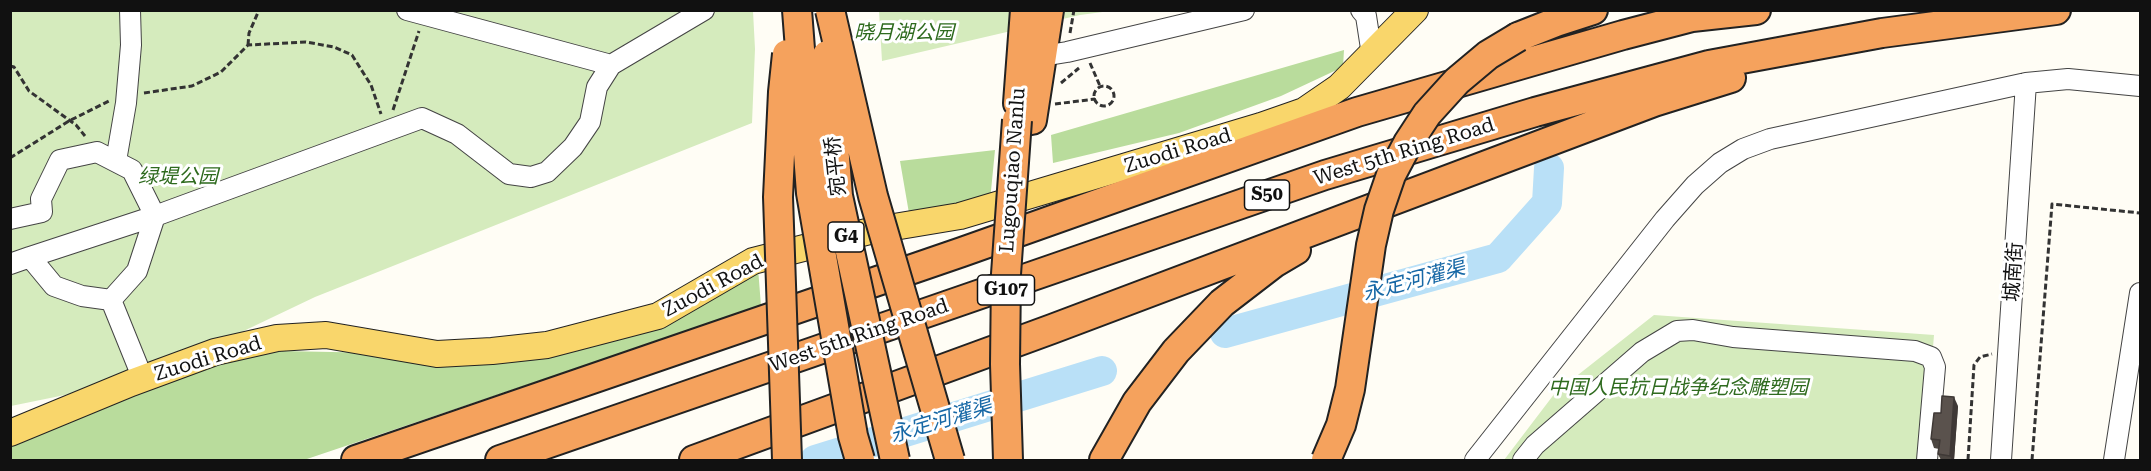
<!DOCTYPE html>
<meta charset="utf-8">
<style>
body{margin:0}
#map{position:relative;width:2151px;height:471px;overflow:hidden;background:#fffdf5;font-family:"Roboto Serif",serif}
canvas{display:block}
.frame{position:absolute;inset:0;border:12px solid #111;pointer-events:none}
</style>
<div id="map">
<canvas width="2151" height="471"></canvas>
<div class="frame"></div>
</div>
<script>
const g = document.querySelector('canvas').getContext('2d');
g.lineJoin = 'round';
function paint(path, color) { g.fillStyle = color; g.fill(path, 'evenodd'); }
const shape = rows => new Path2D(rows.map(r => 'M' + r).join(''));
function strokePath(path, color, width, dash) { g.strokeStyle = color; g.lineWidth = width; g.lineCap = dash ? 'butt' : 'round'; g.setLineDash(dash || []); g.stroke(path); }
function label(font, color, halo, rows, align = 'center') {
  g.font = font + ' "Roboto Serif","Noto Sans SC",serif'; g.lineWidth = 6; g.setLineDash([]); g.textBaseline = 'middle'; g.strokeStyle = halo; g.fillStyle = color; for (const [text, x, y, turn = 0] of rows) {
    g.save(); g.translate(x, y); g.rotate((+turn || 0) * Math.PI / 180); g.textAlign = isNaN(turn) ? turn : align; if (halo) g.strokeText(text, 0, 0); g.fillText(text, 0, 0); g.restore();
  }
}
paint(shape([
 [11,11,753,11,755,49,752,123,315,297,143,379,11,406],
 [879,11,1110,11,1080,15,882,61],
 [1654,315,1934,335,1924,460,1504,460,1555,393]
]), '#d5ebbd');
paint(shape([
 [1344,50,1343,67,1281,96,1179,133,1053,163,1051,135],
 [995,150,990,201,910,219,900,161],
 [758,268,761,306,304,460,11,460,10,441,228,357,282,351,533,356]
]), '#b9dc9c');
strokePath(shape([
 [1225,333,1498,258,1547,203,1549,168],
 [815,460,1102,371]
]), '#b9e0f7', 30);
const minor = shape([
 [407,10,611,65,704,10],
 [1361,10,1366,16,1372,55],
 [1030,58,1067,52,1244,10],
 [116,161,126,103,131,45,130,10],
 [10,219,42,212,41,199,60,160,97,152,132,170,155,216,137,271,111,300],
 [30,257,155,216,422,118,457,134,509,174,531,177,547,172,573,147,590,122,597,87,611,65],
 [10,264,30,257,54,286,82,296,111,300],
 [111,300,143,379],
 [1475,460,1665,219,1695,185,1720,163,1743,149,1770,139,2026,83,2068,79,2140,86],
 [1523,460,1535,445,1642,352,1677,331,1693,330,1733,337,1915,351,1931,357,1935,367,1927,460],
 [2001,460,2026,83],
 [2114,460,2140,293]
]);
const major = shape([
 [10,433,131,383,215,352,277,338,326,335,437,354,492,351,547,345,658,316,753,261,870,231,960,216,1261,126,1304,111,1339,87,1415,10]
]);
const highway = shape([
 [1518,37,1556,22,1593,10],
 [1018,103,1025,10],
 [1032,120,1049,10],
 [356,460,962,252,1357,112,1623,35,1692,17,1756,10],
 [500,460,1325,175,1535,112,1709,65,1882,33,2056,10],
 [694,460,1052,329,1654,102,1731,78],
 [1104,460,1137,402,1176,351,1222,303,1274,263,1296,250]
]);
strokePath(minor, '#444', 22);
strokePath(major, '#222', 28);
strokePath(highway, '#222', 32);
strokePath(shape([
 [1070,33,1074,10],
 [248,45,249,33,259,10],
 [1090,63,1100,86],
 [10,66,14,67,29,91,76,125,85,136],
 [1061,83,1079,68],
 '1094 96a10 10 0 1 1 20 0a10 10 0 1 1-20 0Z',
 [144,93,192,86,221,72,248,45,306,42,334,47,352,55,371,85,381,114],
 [1055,104,1095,99],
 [393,110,419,31],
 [10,158,69,121,109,101],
 [1968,460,1974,365,1980,357,1992,354],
 [2032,460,2052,204,2140,213]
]), '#333', 3, [6, 3]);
strokePath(minor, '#fff', 20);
strokePath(major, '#f9d66b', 26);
strokePath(highway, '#f5a25d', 28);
const highwayBridge = shape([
 [797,10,811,193,853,436,860,460],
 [830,10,873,196,950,460],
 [827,55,838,196,895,460],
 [787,460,778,197,783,92,787,54],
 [1008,460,1005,364,1006,274,1017,120],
 [1326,460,1341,425,1350,389,1371,245,1379,210,1391,175,1408,143,1427,114,1457,81,1488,55,1518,37]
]);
strokePath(highwayBridge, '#222', 32, []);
strokePath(highwayBridge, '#f5a25d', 28);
paint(shape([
 [1958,406,1954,460,1941,460,1938,454,1939,449,1934,448,1931,439]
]), '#4d4742');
paint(shape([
 [1954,397,1958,406,1954,460,1952,460,1950,456]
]), '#3f3936');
const building = shape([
 [1942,396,1954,397,1950,456,1938,454,1940,440,1931,439,1934,413,1941,413,1942,396]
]);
paint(building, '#5a524d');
strokePath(building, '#3f3936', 1.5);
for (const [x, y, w] of [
 [1267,195,45],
 [846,237,36],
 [1006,290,57]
]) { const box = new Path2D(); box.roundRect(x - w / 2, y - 15, w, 30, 4.5); g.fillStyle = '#fff'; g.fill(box); strokePath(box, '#111', 1.5); }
label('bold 18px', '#111', null, [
 ["S50",1267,195],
 ["G4",846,237],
 ["G107",1006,290]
]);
label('italic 20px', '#2f6b1f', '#fff', [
 ["晓月湖公园",904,33],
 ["绿堤公园",178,177],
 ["中国人民抗日战争纪念雕塑园",1678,388]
]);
label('20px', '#111', '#fff', [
 ["Zuodi Road",1178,151,-17],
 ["West 5th Ring Road",1404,152,-17],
 ["宛平桥",836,166,-96],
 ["Lugouqiao Nanlu",1013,170,-86],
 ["城南街",2014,272,-86],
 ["Zuodi Road",713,286,-28],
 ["West 5th Ring Road",859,336,-19],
 ["Zuodi Road",208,359,-17]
]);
label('italic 21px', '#1768a6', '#fff', [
 ["永定河灌渠",1414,281,-15],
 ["永定河灌渠",941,421,-17]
]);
</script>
